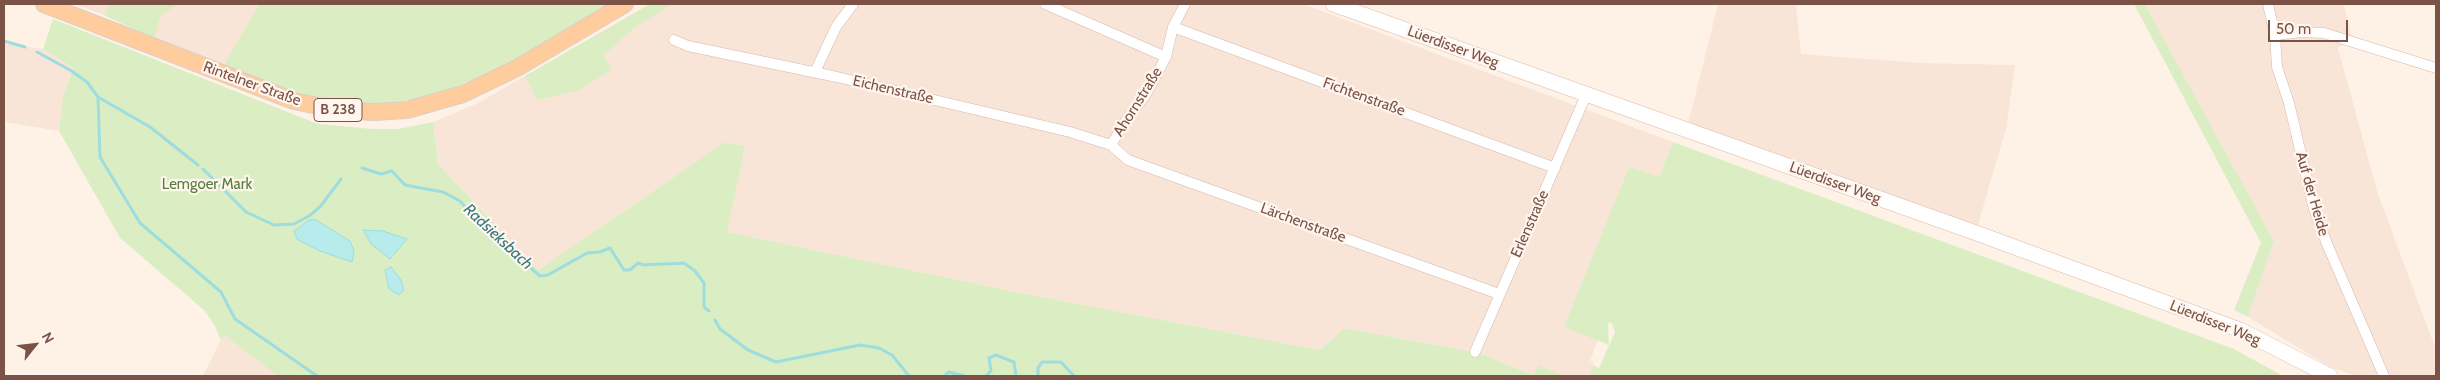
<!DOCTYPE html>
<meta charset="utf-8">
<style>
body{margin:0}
#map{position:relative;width:2440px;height:380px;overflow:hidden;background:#fef2e7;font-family:Cabin,sans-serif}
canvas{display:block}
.frame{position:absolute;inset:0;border:5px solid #7c5247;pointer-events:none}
.north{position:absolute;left:10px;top:320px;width:50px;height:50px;-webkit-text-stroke:4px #fff6ef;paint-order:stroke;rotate:61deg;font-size:14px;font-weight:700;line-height:20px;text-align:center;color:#7c5247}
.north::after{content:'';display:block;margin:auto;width:18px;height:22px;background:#7c5247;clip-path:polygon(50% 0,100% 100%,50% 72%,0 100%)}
.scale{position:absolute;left:2268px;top:20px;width:80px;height:22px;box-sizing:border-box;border:2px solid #7c5247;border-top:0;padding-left:6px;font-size:15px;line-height:18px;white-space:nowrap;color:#7c5247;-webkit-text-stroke:4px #fff6ef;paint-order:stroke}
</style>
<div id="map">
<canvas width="2440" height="380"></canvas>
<div class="frame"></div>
<div class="north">N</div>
<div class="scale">50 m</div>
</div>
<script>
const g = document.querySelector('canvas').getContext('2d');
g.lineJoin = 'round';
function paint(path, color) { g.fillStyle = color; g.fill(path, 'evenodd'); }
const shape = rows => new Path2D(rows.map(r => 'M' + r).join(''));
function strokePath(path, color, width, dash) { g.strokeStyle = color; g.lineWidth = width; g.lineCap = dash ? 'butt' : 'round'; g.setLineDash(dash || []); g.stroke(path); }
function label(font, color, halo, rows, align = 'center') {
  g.font = font + ' Cabin,sans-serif'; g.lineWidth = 4.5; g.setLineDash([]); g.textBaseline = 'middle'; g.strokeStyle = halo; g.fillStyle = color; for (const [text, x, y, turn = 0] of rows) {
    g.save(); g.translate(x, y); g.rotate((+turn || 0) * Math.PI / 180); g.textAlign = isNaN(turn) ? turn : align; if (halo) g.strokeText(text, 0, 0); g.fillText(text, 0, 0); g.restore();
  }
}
paint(shape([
 [75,4,108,4,104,15],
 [179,4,259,4,223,66,154,39,161,14],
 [650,4,1303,4,1673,142,1659,177,1629,167,1565,327,1598,340,1590,361,1594,362,1589,376,1565,376,1538,365,1533,375,1479,353,1344,328,1320,350,1016,292,726,232,745,146,725,142,538,270,438,164,433,122,478,103],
 [1718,4,1796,4,1801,54,1921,63,2015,65,2006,129,1977,228,1688,124],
 [2145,4,2344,4,2352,39,2338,48,2377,191,2436,350,2436,376,2356,376,2330,367,2248,317,2274,241],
 [4,43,43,49,73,68,63,97,59,131,4,122],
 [223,335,279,375,278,376,203,376]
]), '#f9e5d7');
paint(shape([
 [108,4,179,4,161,15,154,39,104,15],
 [259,4,614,4,506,66,443,92,410,100,378,104,344,103,295,94,223,66],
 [650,4,673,4,635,27,603,56,612,70,577,91,537,100,525,76],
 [2134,4,2145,4,2274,241,2248,317,2234,310,2261,243],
 [53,19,318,124,372,129,398,129,433,122,438,164,538,270,725,142,745,146,727,232,1016,292,1320,350,1344,328,1479,353,1533,375,1538,365,1565,376,278,376,224,335,221,341,215,326,205,311,120,238,59,131,63,97,73,68,43,49],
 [1673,142,2234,349,2283,376,2291,376,1589,376,1593,365,1599,368,1615,332,1611,322,1608,324,1609,345,1564,327,1629,167,1659,177]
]), '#dbeec3');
const water = shape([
 [309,220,316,220,350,241,354,251,352,262,320,251,297,239,294,231,309,220],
 [363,230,383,231,407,239,390,259,371,244,363,230],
 [391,267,401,280,404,290,399,295,389,289,385,270,391,267]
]);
paint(water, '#b8ebeb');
strokePath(water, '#9dddde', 1);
strokePath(shape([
 [4,41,25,47],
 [37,52,70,70,87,82,98,97,150,127,198,165],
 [98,97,100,157,140,223,221,292,235,319,317,376],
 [362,168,381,174,392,171,405,185,443,192,460,201,478,222,540,276,548,275,587,253,600,252,610,248,624,270,630,270,638,263,644,265,684,263,695,271,704,283,704,307,709,311],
 [203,169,246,212,274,225,294,224,309,216,320,207,341,179],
 [715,320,720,329,748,350,776,362,860,345,879,348,892,355,909,376],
 [944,376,949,372,964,376],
 [986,376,991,371,989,358,996,355,1014,362,1016,376],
 [1038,376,1038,368,1042,362,1061,362,1074,376]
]), '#9dddde', 3);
const minor = shape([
 [1045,4,1166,57],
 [2268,4,2275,35,2277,67,2289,103,2314,209,2327,244,2384,376],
 [1173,27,1555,168],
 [2275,35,2302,32,2324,33,2436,68],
 [674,40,688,46,837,77,1070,132,1111,145,1128,160,1499,294],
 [815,72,836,27,853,4],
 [1111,145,1127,119,1145,96,1166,57,1173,27,1185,4],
 [1475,352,1586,95]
]);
const secondary = shape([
 [1333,4,1979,234,2240,330,2330,376]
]);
const primary = shape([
 [44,4,294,101,337,110,374,112,407,110,463,94,517,68,625,4]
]);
strokePath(minor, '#d5b9ad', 11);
strokePath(secondary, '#dabaad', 16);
strokePath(primary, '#dacfcb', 18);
strokePath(minor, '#fff', 10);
strokePath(secondary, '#fff', 15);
strokePath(primary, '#ffcc9d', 16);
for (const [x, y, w] of [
 [338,110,48]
]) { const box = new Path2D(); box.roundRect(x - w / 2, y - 11.5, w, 23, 4); g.fillStyle = '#fff6ef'; g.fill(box); strokePath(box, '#7c5247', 1); }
label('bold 14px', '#7c5247', null, [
 ["B 238",338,110]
]);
label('15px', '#7c5247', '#fff6ef', [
 ["Lüerdisser Weg",1453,47,20],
 ["Rintelner Straße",252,84,20],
 ["Eichenstraße",893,90,13],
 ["Fichtenstraße",1364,97,20],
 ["Ahornstraße",1138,102,-58],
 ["Lüerdisser Weg",1835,183,20],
 ["Auf der Heide",2312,194,74],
 ["Lärchenstraße",1303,223,20],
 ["Erlenstraße",1530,224,-66],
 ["Lüerdisser Weg",2215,323,22]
]);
label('15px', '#587c3c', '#fff6ef', [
 ["Lemgoer Mark",207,185]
]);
label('italic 16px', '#36797b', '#fff6ef', [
 ["Radsieksbach",498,237,43]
]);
</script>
